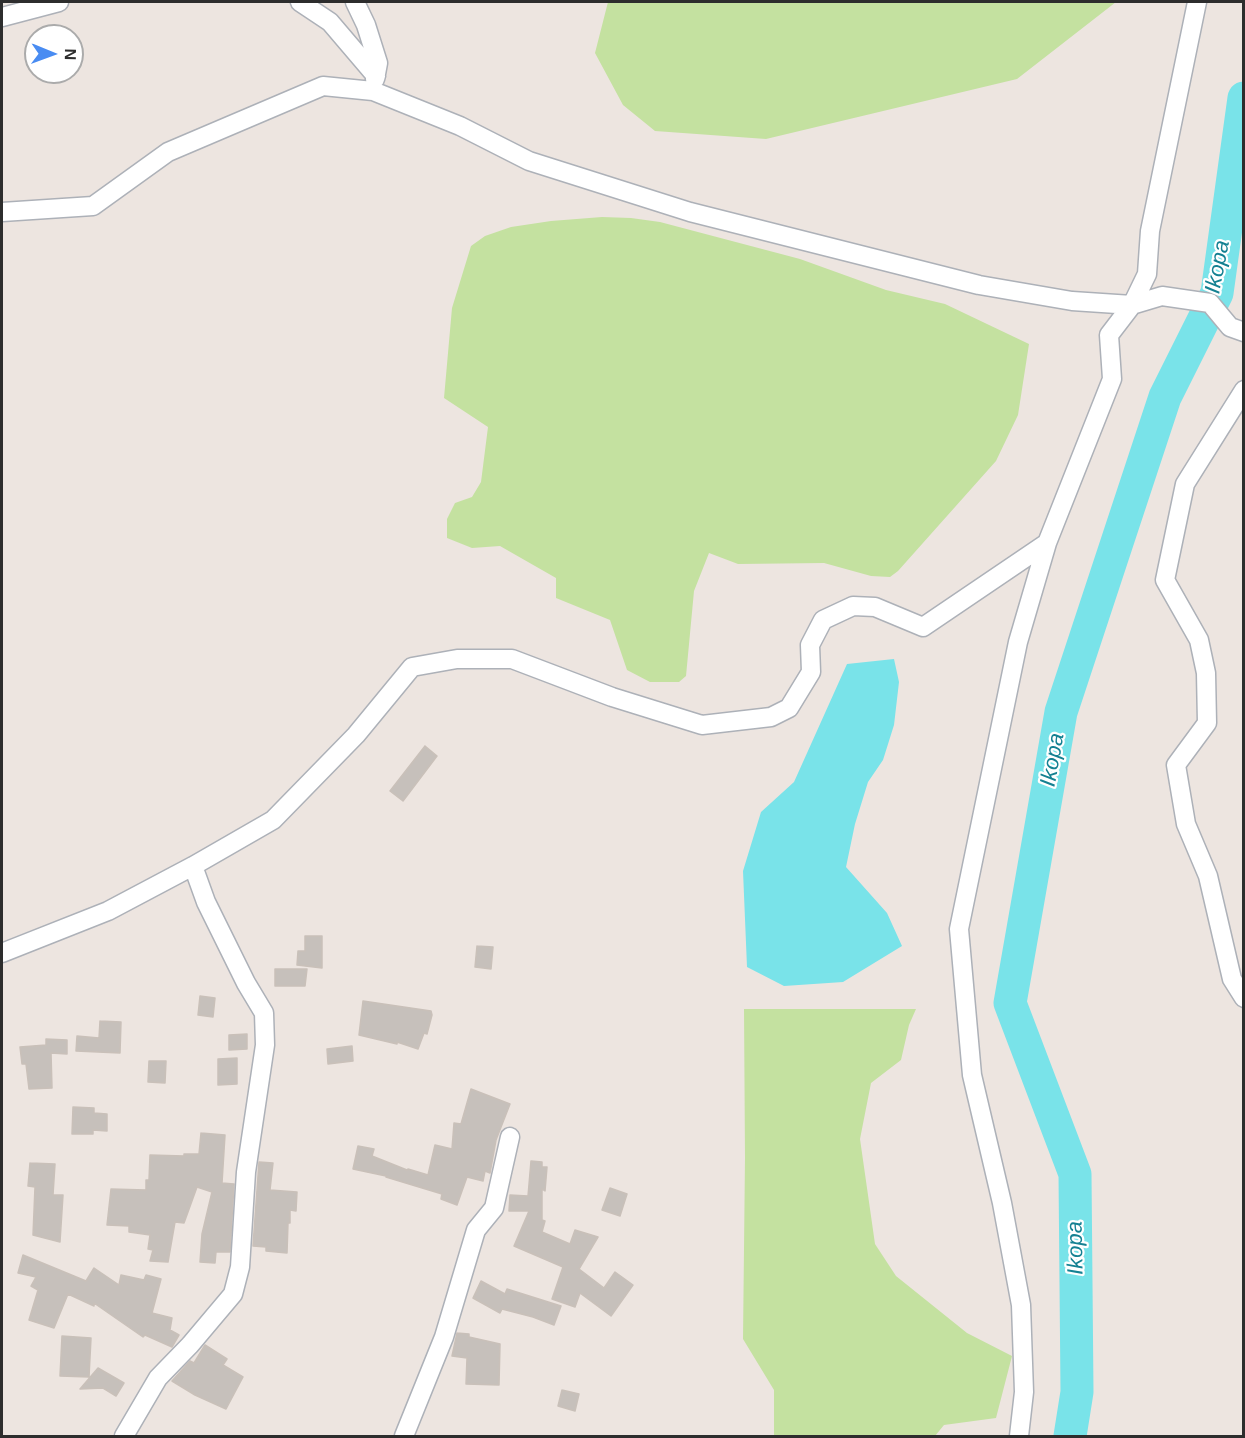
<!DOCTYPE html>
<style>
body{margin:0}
#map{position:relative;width:1245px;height:1438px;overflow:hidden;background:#ede5e0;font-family:Arial,sans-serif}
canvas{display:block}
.frame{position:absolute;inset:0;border:3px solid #2d2d2d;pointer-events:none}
.north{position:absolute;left:24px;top:24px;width:60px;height:60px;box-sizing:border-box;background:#fff;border:2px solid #ababab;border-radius:50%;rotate:91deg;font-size:16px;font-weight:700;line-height:24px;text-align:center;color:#2d2d2d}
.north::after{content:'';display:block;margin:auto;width:21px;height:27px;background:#498cf2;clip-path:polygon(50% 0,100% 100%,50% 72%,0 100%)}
</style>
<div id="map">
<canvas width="1245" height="1438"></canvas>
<div class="frame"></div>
<div class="north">N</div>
</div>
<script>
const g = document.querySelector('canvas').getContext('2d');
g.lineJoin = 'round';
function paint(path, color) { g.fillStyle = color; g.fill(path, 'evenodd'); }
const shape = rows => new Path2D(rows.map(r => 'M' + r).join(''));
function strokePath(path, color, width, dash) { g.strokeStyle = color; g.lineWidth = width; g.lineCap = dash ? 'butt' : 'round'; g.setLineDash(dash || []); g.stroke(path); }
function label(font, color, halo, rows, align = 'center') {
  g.font = font + ' Arial,sans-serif'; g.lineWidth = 4.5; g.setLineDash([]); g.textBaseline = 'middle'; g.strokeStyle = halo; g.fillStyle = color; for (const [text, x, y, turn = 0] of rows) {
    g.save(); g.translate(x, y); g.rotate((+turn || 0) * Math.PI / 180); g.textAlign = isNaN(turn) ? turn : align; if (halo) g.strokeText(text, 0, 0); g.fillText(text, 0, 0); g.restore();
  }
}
paint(shape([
 [608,2,1116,2,1017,79,766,139,655,131,623,105,595,53],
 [602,217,631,218,660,222,800,259,886,290,945,304,1029,344,1018,415,996,461,898,571,890,577,871,576,824,563,738,564,709,553,694,591,686,676,679,682,650,682,627,670,610,620,556,598,556,578,500,546,472,548,447,538,447,519,455,503,472,497,481,482,488,427,444,398,452,308,471,246,485,236,511,227,551,221],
 [744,1009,916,1009,909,1025,901,1060,871,1083,860,1139,875,1244,896,1276,967,1333,1012,1356,996,1418,944,1425,935,1436,774,1436,774,1390,743,1339,745,1158]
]), '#c4e1a0');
paint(shape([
 [894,659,899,682,894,725,883,760,868,782,855,824,846,867,887,913,902,946,843,982,784,986,747,967,743,871,761,812,794,782,847,664]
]), '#79e3e9');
strokePath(shape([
 [1070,1436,1077,1392,1075,1174,1010,1003,1061,712,1165,397,1217,293,1244,98]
]), '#79e3e9', 33);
const building = shape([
 [425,746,437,756,403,801,390,791,425,746],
 [305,936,322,936,322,968,297,965,298,951,305,951,305,936],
 [477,946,493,947,491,969,475,967,477,946],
 [275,969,307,969,305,986,275,986,275,969],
 [200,996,215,998,213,1017,198,1015,200,996],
 [363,1001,431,1011,432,1015,427,1034,424,1033,418,1049,397,1042,397,1044,359,1035,363,1001],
 [100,1021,121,1022,120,1053,76,1051,77,1036,99,1038,100,1021],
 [247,1034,247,1049,229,1050,229,1035,247,1034],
 [46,1039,67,1040,67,1054,51,1053,52,1088,29,1089,26,1064,22,1064,20,1047,46,1045,46,1039],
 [352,1046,353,1061,328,1064,327,1049,352,1046],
 [237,1058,237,1084,218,1085,218,1059,237,1058],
 [149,1061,166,1061,165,1083,148,1082,149,1061],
 [471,1089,510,1104,496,1140,490,1173,485,1171,483,1181,467,1177,457,1205,441,1199,442,1194,386,1177,386,1176,353,1169,358,1146,374,1149,372,1156,407,1170,408,1169,428,1175,435,1145,452,1149,454,1123,461,1124,471,1089],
 [73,1107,94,1108,94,1113,107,1114,107,1131,93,1130,93,1134,72,1134,73,1107],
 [201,1133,225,1135,222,1183,234,1184,230,1252,216,1252,215,1263,200,1262,202,1234,212,1192,197,1187,184,1223,175,1222,168,1262,150,1261,153,1250,148,1249,150,1235,129,1232,129,1226,107,1225,111,1189,146,1190,146,1180,149,1180,150,1155,184,1156,184,1154,199,1154,201,1133],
 [531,1161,542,1162,542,1167,547,1167,545,1191,542,1189,542,1220,545,1221,542,1232,570,1244,575,1230,598,1237,579,1269,604,1288,615,1272,633,1285,611,1316,580,1293,575,1307,552,1299,563,1267,514,1246,529,1211,509,1211,510,1195,528,1196,531,1161],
 [259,1162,273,1163,270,1190,297,1192,296,1211,290,1210,290,1223,288,1223,287,1253,266,1251,266,1247,253,1246,259,1162],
 [30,1163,55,1164,53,1195,63,1195,60,1242,33,1235,35,1187,28,1186,30,1163],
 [610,1188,627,1194,620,1216,602,1210,610,1188],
 [23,1255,86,1281,94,1268,119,1285,121,1275,144,1280,146,1275,161,1279,152,1313,172,1318,170,1330,179,1335,172,1347,145,1335,143,1337,94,1303,94,1306,68,1294,54,1328,29,1320,38,1290,31,1286,36,1277,18,1273,23,1255],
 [481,1281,505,1294,507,1289,561,1306,554,1325,533,1317,502,1309,500,1313,473,1298,481,1281],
 [457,1333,469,1334,469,1337,500,1344,499,1385,466,1384,467,1358,452,1356,457,1333],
 [62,1336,91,1338,89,1377,60,1376,62,1336],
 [205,1345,227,1359,223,1365,243,1377,226,1409,195,1395,172,1381,190,1361,194,1363,205,1345],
 [98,1368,124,1383,116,1396,103,1388,80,1389,98,1368],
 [562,1390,579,1394,575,1411,558,1406,562,1390]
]);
paint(building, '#c6c0bb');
strokePath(building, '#c9c0b9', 1.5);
const minor = shape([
 [300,2,330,22,376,76],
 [355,2,366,25,378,63,375,79],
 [2,17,59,2],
 [2,212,93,206,168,152,323,86,373,91,460,126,529,161,690,212,979,285,1072,301,1132,305,1162,296,1210,303,1230,327,1244,332],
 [1244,390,1185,484,1165,580,1199,640,1206,673,1207,723,1176,765,1186,824,1208,876,1232,979,1244,998],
 [2,953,108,911,193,866,273,820,356,735,412,667,457,659,512,659,612,697,702,725,771,717,789,708,811,672,810,645,823,620,853,606,875,607,923,627,1047,543],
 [124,1436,158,1378,190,1345,233,1294,240,1267,246,1172,265,1045,264,1013,246,983,206,902,193,866],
 [404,1436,444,1337,476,1230,494,1208,510,1137],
 [1019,1436,1024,1392,1021,1305,1002,1203,972,1075,959,929,1018,642,1047,543,1112,379,1109,335,1132,305,1147,274,1150,231,1197,2]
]);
strokePath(minor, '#adb1b8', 21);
strokePath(minor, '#fff', 18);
label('italic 22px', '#148192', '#fff', [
 ["Ikopa",1218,267,-79],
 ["Ikopa",1053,760,-80],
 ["Ikopa",1076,1248,-91]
]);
</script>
